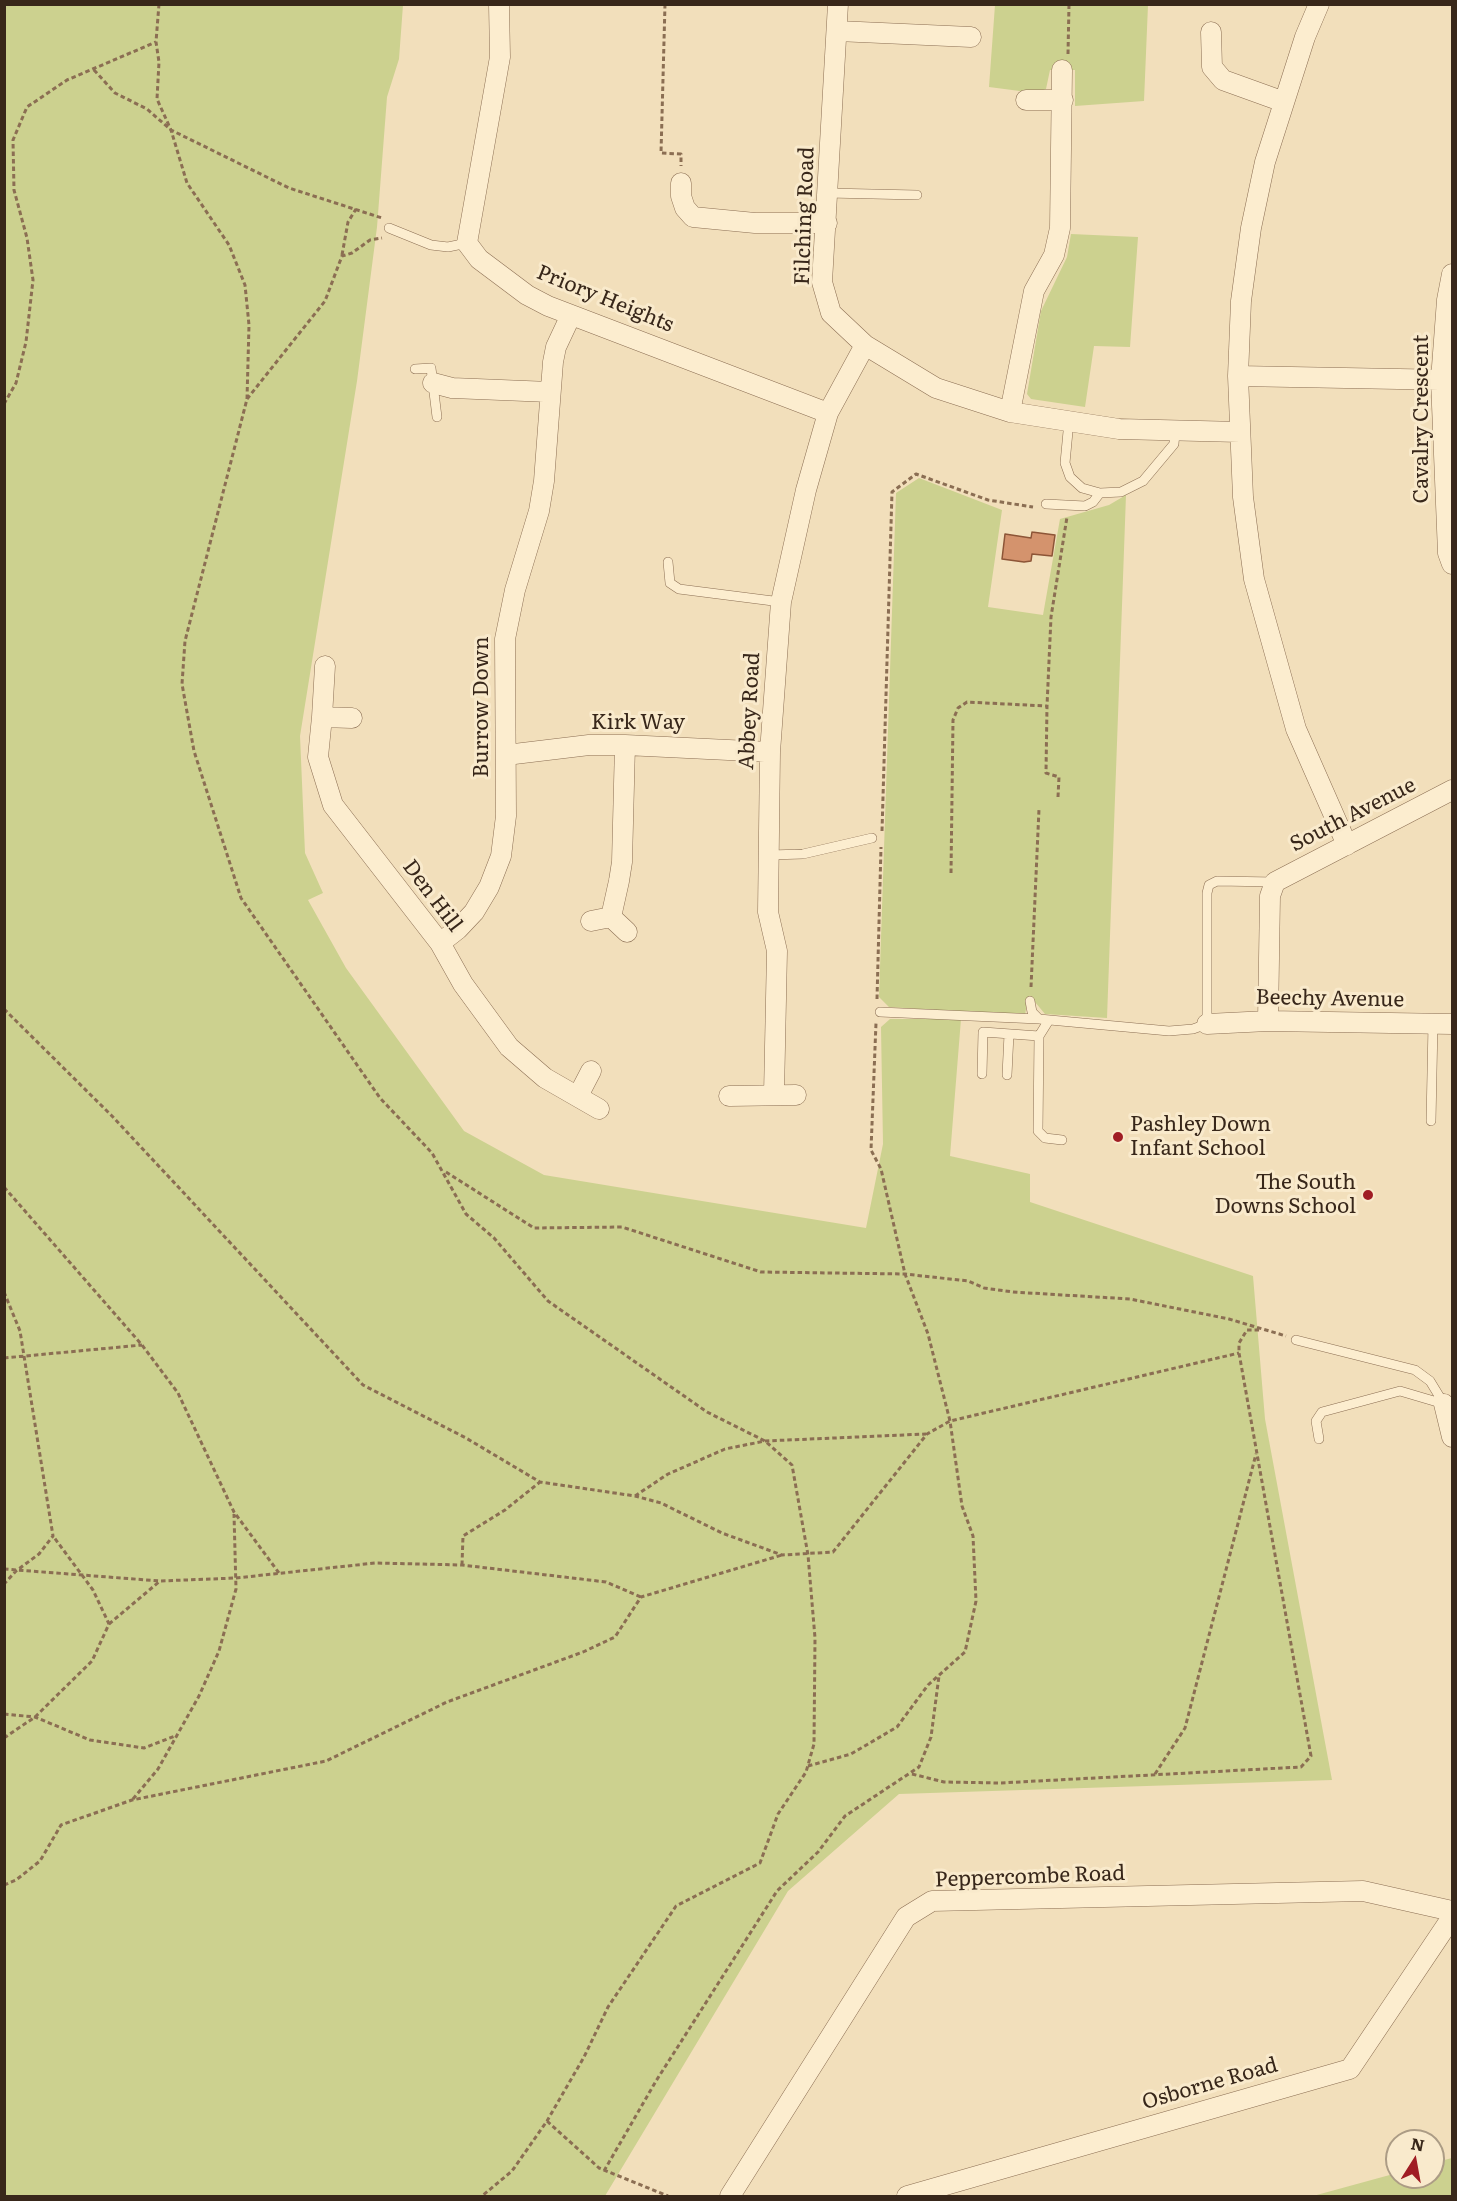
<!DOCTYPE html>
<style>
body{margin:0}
#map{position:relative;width:1457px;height:2201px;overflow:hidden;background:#f2dfbb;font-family:Literata,serif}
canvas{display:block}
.frame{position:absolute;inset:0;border:6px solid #38271a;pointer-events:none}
.north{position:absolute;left:1385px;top:2129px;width:60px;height:60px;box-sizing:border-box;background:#f9eacc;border:2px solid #ac9c85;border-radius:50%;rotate:11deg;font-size:16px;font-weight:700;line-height:24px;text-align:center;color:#38271a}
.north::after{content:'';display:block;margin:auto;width:21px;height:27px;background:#a01d24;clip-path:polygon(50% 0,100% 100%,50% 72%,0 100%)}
</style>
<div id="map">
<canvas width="1457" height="2201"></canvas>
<div class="frame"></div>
<div class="north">N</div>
</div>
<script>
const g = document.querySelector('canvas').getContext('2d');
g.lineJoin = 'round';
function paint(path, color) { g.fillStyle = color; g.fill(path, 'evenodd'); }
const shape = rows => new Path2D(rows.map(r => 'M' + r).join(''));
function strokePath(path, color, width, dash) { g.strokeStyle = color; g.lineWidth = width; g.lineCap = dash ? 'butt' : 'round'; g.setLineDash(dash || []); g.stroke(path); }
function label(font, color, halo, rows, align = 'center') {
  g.font = font + ' Literata,serif'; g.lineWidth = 6; g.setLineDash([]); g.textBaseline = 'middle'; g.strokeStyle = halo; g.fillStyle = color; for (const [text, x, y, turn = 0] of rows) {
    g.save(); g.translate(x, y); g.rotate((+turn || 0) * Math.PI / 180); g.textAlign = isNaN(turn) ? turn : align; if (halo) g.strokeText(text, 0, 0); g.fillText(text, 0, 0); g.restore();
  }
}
paint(shape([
 [5,5,403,5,399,59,387,97,377,227,357,381,300,736,305,853,323,893,308,900,346,968,464,1131,544,1175,866,1228,883,1144,881,1027,890,1019,961,1019,950,1156,1030,1174,1030,1202,1253,1276,1265,1419,1332,1780,899,1794,788,1891,605,2196,5,2196],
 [995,5,1148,5,1144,101,1075,106,1075,70,1050,70,1046,89,1035,93,989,87],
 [1071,234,1138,237,1130,347,1094,346,1085,407,1031,399,1027,394,1041,311,1067,257],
 [919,478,1002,510,988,607,1043,615,1060,519,1109,505,1126,495,1107,1018,1045,1014,1035,1002,1027,1001,1025,1016,889,1007,879,997,896,493],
 [1452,2158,1452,2196,1313,2196,1397,2173,1397,2177,1433,2177,1433,2163]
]), '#ccd18f');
const building = shape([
 [1032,532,1055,535,1052,556,1032,554,1031,561,1024,562,1002,559,1005,534,1031,538,1032,532]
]);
paint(building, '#d4936d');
strokePath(building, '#8d5537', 1.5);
const service = shape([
 [828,193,917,195],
 [389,228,431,245,448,247,467,243],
 [415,369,431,368,437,417],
 [1069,421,1065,463,1070,477,1082,488,1100,493],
 [1046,504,1085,506,1093,502,1100,493,1121,492,1143,481,1174,444,1175,432],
 [668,562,670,583,679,589,781,602],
 [770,855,803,854,872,838],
 [1030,1001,1032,1012,1039,1019],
 [880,1012,1039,1019,1169,1031,1193,1029,1207,1024,1207,893,1209,885,1217,881,1275,882],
 [1039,1036,1038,1131,1045,1138,1062,1140],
 [982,1074,983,1032,1039,1036,1049,1020],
 [1007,1075,1009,1034],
 [1431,1121,1433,1024],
 [1296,1340,1415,1370,1430,1381,1444,1404],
 [1319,1439,1316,1421,1322,1412,1400,1391,1444,1404]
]);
const minor = shape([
 [499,4,500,57,467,243,479,259,527,295,548,306,828,413],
 [838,4,822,282,831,313,865,345,936,388,1010,412,1119,429,1240,432],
 [1319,4,1305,37,1265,162,1251,228,1241,301,1238,376,1243,497,1254,579,1296,729,1347,845],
 [837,31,971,37],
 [1211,32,1212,67,1223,80,1284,102],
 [1026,100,1063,100],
 [681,183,681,196,685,208,693,217,755,223,827,223],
 [1452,274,1447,300,1441,380,1448,553,1452,564],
 [1238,376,1452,380],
 [433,383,452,388,550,392],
 [1010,412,1034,291,1054,255,1060,228,1062,70],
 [322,717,325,666],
 [352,718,322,717,318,757,333,805,440,943,463,984,509,1047,545,1078,599,1109],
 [506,755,589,745,625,745,770,752],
 [611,917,627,932],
 [591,921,611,917,619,881,622,862,625,745],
 [440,943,458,929,474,912,489,887,501,856,506,816,505,639,515,590,539,511,544,481,553,362,556,347,571,315],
 [1268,1021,1270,896,1275,882,1452,790],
 [1207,1024,1268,1021,1452,1024],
 [774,1094,777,951,768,912,770,752,781,602,806,490,828,413,865,345],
 [578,1096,591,1071],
 [729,1096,796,1095],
 [1444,1404,1452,1437],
 [730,2196,906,1917,932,1901,1363,1891,1452,1911],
 [907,2196,1350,2069,1452,1917]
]);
strokePath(service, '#8b6e53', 10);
strokePath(minor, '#8b6e53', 21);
strokePath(shape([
 [159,4,156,42,159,62,157,99,171,130,187,183,229,245,245,285,249,325,247,399,185,641,182,684,194,751,241,898,380,1098,432,1153,466,1214,494,1238,548,1301,707,1412,765,1441,792,1465,808,1555,815,1638,814,1744,806,1772,778,1814,760,1863,676,1906,608,2007,584,2057,547,2121,512,2171,482,2196],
 [665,4,661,153,681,154,681,166],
 [1068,54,1069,4],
 [94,70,115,93,147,109,171,130,289,188,382,218],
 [342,255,348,222,356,209],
 [247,399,325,301,342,256,352,253,370,240,382,238],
 [4,404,16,383,26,342,33,280,27,238,14,190,13,140,27,107,67,80,156,42],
 [1058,797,1059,777,1046,773,1047,706,1051,617,1067,517],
 [882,831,892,492,916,474,988,500,1033,507],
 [951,873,953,720,958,708,967,702,1047,706],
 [1031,987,1039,809],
 [877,999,881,847],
 [4,1009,112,1116,363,1385,466,1438,540,1482,635,1496,661,1503,722,1533,782,1555,833,1552,927,1434,950,1421,1239,1353],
 [446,1172,534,1228,622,1227,761,1272,905,1274,968,1281,984,1288,1013,1292,1130,1299,1229,1319,1286,1336],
 [4,1187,142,1345,178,1393,234,1512,279,1573],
 [4,1292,20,1331,53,1536,39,1554,16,1571,4,1584],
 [4,1358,142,1345],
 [635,1496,668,1474,725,1449,765,1441,926,1434],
 [462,1565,463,1536,505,1510,540,1482],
 [4,1569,160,1581,236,1578,375,1563,462,1565,606,1582,641,1597],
 [109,1624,160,1581],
 [4,1714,35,1717,90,1740,144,1748,175,1736],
 [4,1738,35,1717,92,1661,109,1624,93,1590,53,1536],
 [808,1766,851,1754,897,1727,928,1685,965,1652,976,1601,973,1536,962,1506,950,1421,928,1334,905,1274,881,1169,871,1150,876,1023],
 [912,1774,944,1782,1000,1783,1301,1767,1311,1756,1239,1353,1239,1343,1247,1330,1260,1330],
 [1155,1774,1185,1728,1256,1454],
 [133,1799,158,1769,199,1696,219,1651,236,1589,234,1514],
 [4,1885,16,1880,40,1861,61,1825,132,1800,326,1761,447,1702,583,1652,615,1637,641,1597,782,1555],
 [547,2121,599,2168,668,2196],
 [604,2171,656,2081,777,1891,818,1852,845,1816,919,1767,931,1737,939,1676]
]), '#8b6e53', 3, [4.5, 3]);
strokePath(service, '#fcedcf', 9);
strokePath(minor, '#fcedcf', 20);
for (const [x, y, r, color] of [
 [1118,1137,6,"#a01d24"],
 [1368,1195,6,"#a01d24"]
]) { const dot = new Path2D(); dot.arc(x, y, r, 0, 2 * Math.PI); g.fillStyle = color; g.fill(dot); strokePath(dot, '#f9eacc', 2); }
label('21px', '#38271a', '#f9eacc', [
 ["Filching Road",805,216,-88],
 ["Priory Heights",605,299,22],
 ["Cavalry Crescent",1422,419,-90],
 ["Burrow Down",482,707,-90],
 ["Abbey Road",750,711,-87],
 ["Kirk Way",638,723],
 ["South Avenue",1353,815,-27],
 ["Den Hill",432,896,53],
 ["Beechy Avenue",1330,999,1],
 ["Peppercombe Road",1030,1877,-2],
 ["Osborne Road",1210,2084,-16]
]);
label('21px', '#38271a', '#f9eacc', [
 ["Pashley Down",1130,1125],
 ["Infant School",1130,1149],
 ["The South",1356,1183,"right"],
 ["Downs School",1356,1207,"right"]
], 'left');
</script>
